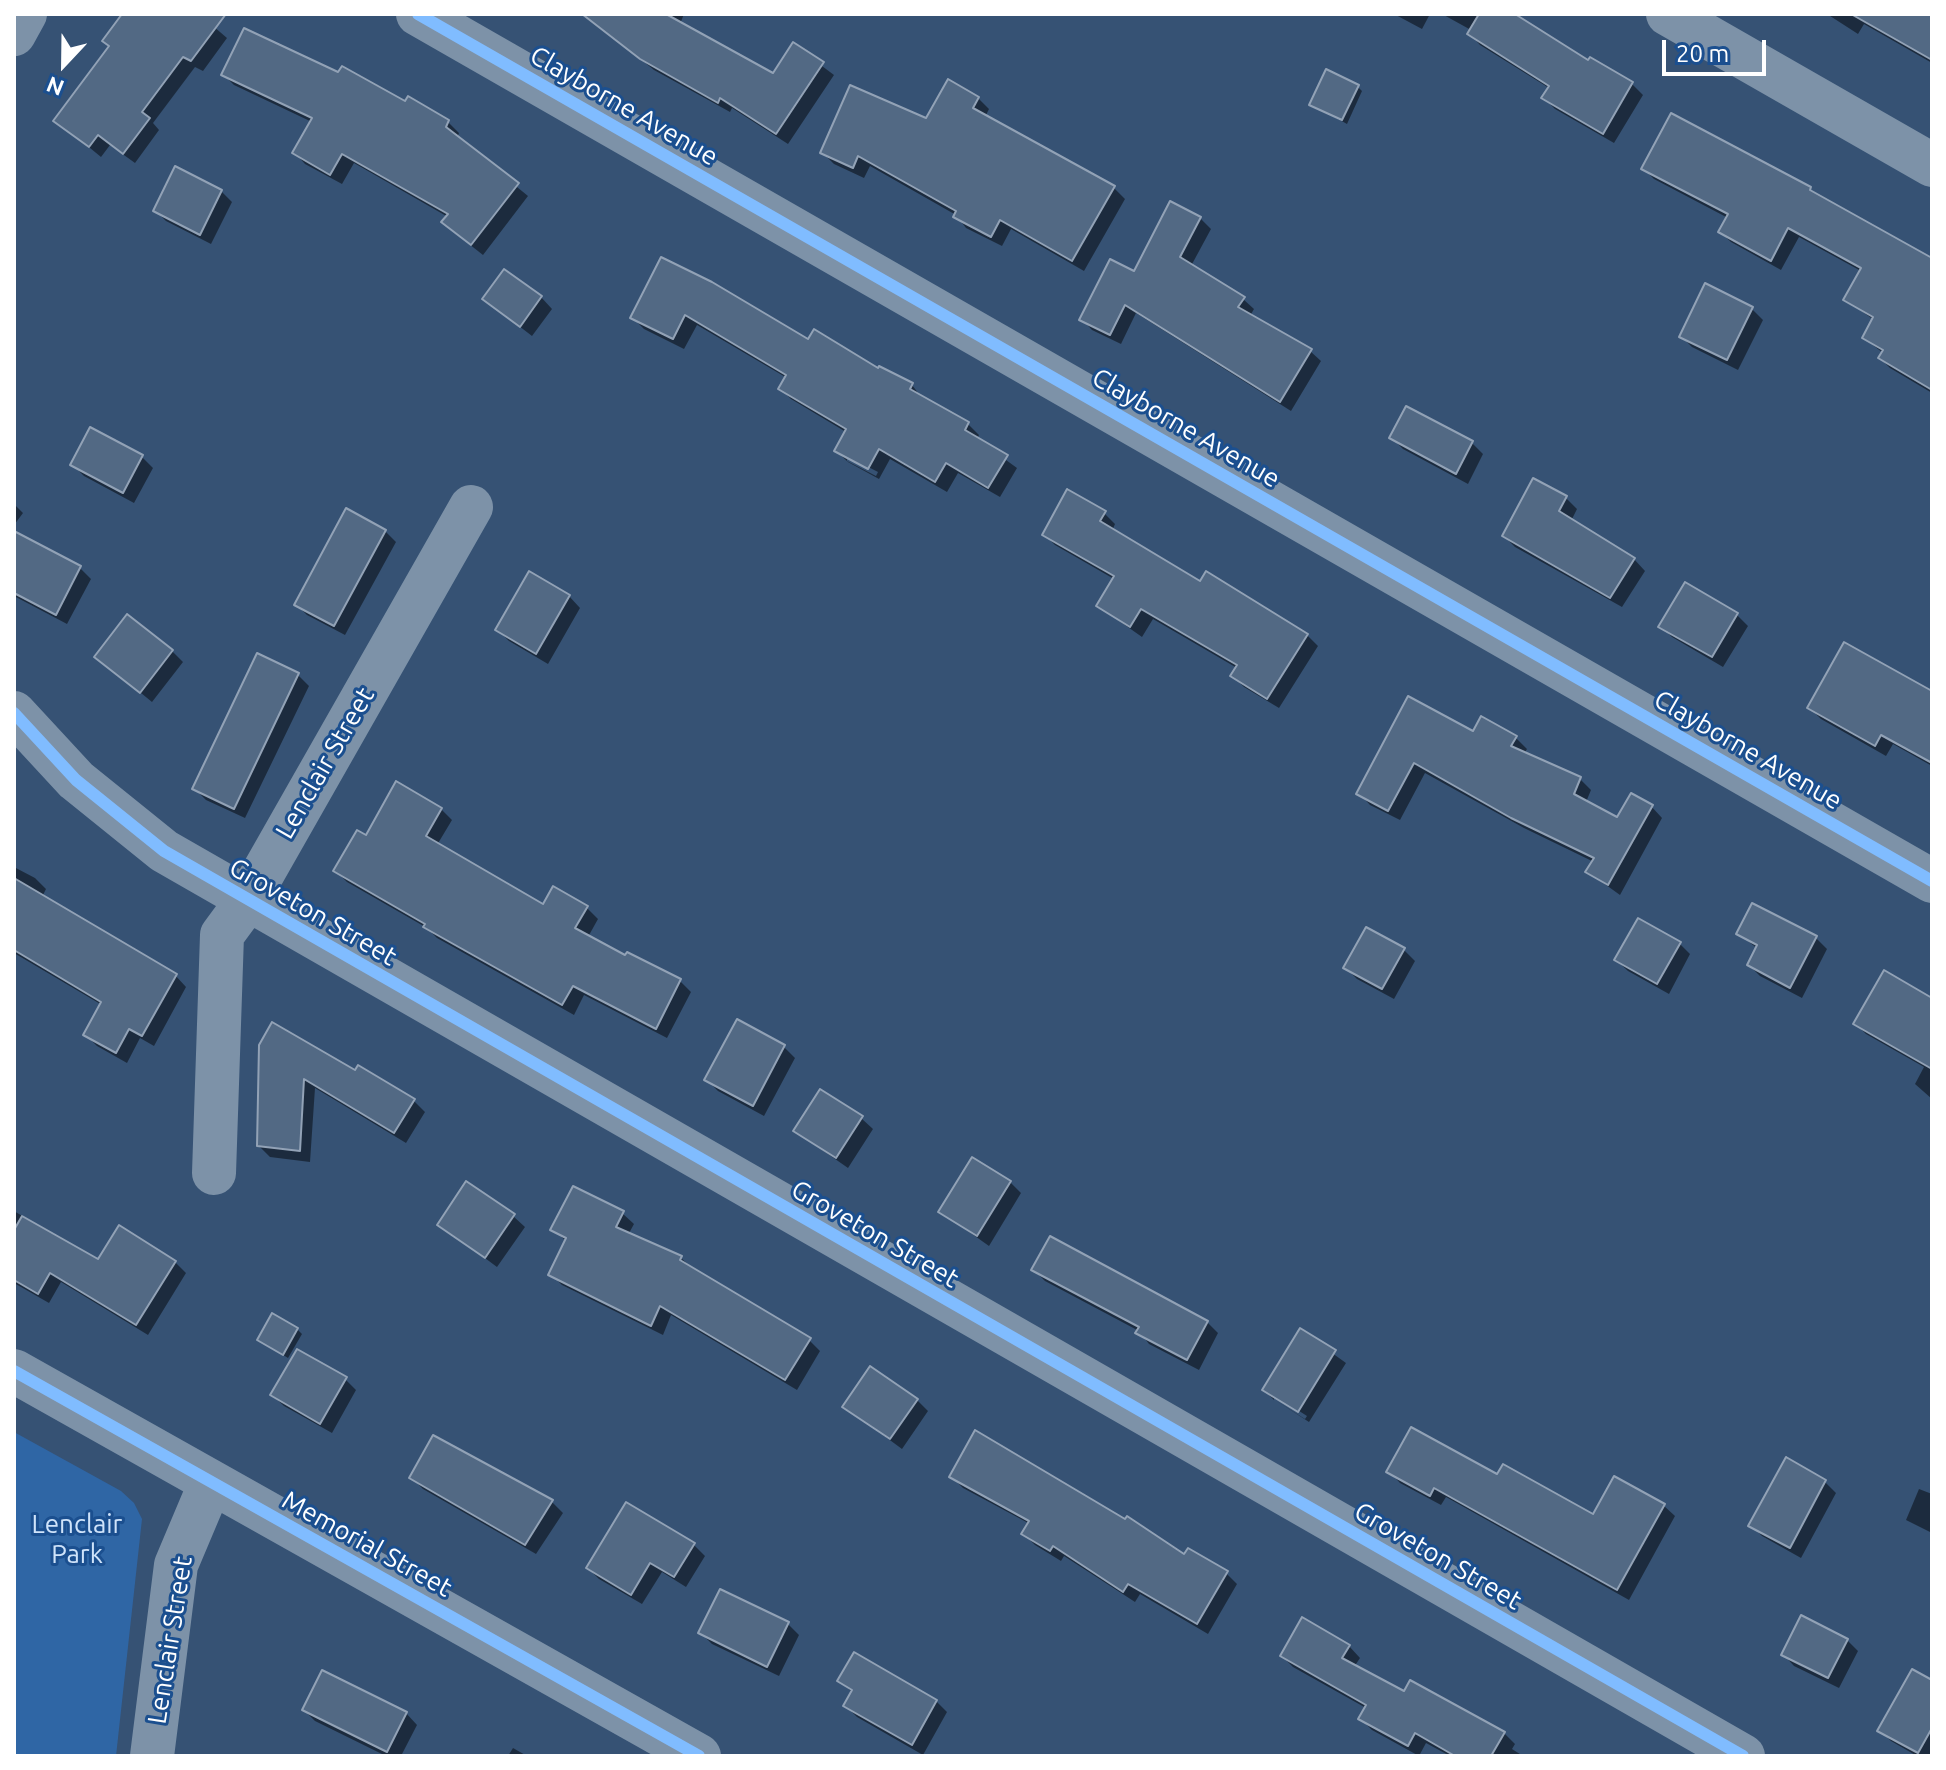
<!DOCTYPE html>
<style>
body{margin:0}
#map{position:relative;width:1946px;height:1770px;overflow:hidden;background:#365274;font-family:Ubuntu,sans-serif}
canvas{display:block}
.frame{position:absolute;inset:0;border:16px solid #fff;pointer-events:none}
.north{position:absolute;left:24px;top:24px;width:80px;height:80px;-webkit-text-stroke:6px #1b4f8f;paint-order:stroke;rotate:202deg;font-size:22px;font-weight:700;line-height:32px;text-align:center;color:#fff}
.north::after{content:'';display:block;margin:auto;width:28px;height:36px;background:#fff;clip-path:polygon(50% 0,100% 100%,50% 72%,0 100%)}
.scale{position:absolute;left:1662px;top:40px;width:104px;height:36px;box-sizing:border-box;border:4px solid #fff;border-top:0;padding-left:10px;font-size:24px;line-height:28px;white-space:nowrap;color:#fff;-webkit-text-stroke:6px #1b4f8f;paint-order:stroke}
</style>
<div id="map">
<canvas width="1946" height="1770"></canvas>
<div class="frame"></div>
<div class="north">N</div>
<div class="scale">20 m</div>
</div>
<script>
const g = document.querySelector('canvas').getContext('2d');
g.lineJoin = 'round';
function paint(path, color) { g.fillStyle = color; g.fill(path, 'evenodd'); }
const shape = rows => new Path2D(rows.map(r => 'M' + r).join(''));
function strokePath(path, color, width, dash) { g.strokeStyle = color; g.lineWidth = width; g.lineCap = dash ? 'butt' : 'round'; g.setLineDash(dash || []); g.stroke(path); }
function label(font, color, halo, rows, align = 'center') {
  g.font = font + ' Ubuntu,sans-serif'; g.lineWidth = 6; g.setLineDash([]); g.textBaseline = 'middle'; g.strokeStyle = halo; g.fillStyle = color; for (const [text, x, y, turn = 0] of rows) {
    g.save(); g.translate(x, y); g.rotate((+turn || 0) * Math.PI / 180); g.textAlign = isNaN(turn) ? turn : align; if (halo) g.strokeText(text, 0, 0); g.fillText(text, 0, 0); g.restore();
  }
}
paint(shape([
 [14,1432,121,1491,134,1503,142,1519,116,1756,14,1756]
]), '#2f66a5');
paint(shape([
 [125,14,199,14,227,38,203,71,195,67,153,123,159,130,135,163,110,145,101,157,56,120,111,47],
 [606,14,684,14,680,24,773,76,794,45,834,75,788,144,732,108,730,112,654,70,598,24],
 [1394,14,1430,14,1422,29],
 [1442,14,1511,14,1589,63,1632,84,1643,95,1614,143,1555,109,1544,98,1549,88,1480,45,1469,33,1471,30],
 [1827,14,1932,14,1932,63,1864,24,1858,34],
 [223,74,339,74,406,104,409,99,448,122,459,133,457,138,528,196,483,255,455,233,448,217,354,163,342,184,305,164,294,152,312,122,234,85],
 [1357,86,1362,91,1347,124,1311,104],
 [978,98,989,109,985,117,1114,188,1125,199,1084,271,1011,229,1002,246,966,228,956,215,870,166,864,178,834,164,823,153,927,121],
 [1644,169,1932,259,1932,393,1890,368,1880,358,1883,353,1864,338,1874,320,1846,300,1861,271,1799,237,1781,270,1731,242,1720,232,1728,218,1654,179],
 [221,191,232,202,211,244,166,221,155,210],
 [1200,218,1211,229,1191,266,1243,299,1254,309,1250,316,1310,351,1321,361,1291,411,1136,313,1121,344,1092,330,1082,319],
 [662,260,809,342,879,371,880,368,912,385,922,398,968,424,979,435,977,439,1017,468,1000,497,958,473,947,492,890,459,879,479,848,462,836,451,846,432,791,399,780,388,787,378,697,325,684,349,644,329,633,318],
 [847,456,878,472,876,476,847,461],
 [541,297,552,309,532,336,484,299],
 [1752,309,1763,320,1738,370,1692,347,1681,336],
 [1407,409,1472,443,1483,454,1468,484,1403,449,1392,438],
 [142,457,153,468,134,503,84,476,73,465],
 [1534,481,1566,498,1577,509,1571,521,1634,559,1645,571,1622,607,1515,547,1504,536],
 [14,504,23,513,14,525],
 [1104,513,1115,524,1112,531,1201,584,1307,635,1318,646,1279,708,1244,687,1233,676,1237,668,1153,619,1142,637,1098,606,1114,579,1055,545,1044,534],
 [385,531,396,542,345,635,307,615,296,604],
 [14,533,80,568,91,579,67,624,14,596],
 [569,596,580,608,548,664,509,641,498,630],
 [1737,615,1748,626,1723,667,1672,637,1661,626],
 [172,651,183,662,152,702,97,657],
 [298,675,309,686,245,818,206,800,194,788],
 [1932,693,1932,766,1893,744,1886,756,1821,719,1810,708],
 [1409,699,1473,734,1516,738,1527,749,1524,754,1580,779,1591,790,1586,802,1617,820,1651,806,1662,818,1620,895,1588,872,1594,862,1524,828,1425,773,1400,820,1370,805,1359,793],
 [441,809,452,820,437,845,544,907,587,908,598,919,588,937,680,981,691,992,667,1038,584,995,574,1015,437,938,427,928,347,882,336,871,366,838],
 [14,867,35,878,46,889,42,897,175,975,186,987,154,1046,140,1038,127,1063,97,1046,86,1035,102,1005,14,953],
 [1753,905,1816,938,1827,949,1802,998,1760,976,1749,965,1758,949,1739,934],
 [1679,943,1690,954,1669,994,1628,971,1616,960],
 [1404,950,1415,961,1394,999,1357,979,1346,968],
 [1932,1000,1932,1099,1915,1084,1924,1067,1866,1034,1855,1023],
 [738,1022,784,1047,795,1058,764,1116,718,1091,707,1080],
 [261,1045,355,1073,414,1101,425,1112,406,1143,315,1088,310,1162,270,1157,259,1146],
 [861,1118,873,1129,848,1168,795,1131],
 [1010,1182,1021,1193,989,1246,941,1212],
 [14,1211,99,1262,175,1262,186,1273,148,1335,61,1282,49,1303,14,1283],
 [622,1213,634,1224,628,1235,680,1257,692,1268,809,1340,820,1351,797,1390,671,1315,663,1335,562,1285,551,1274,567,1242,553,1229],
 [513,1216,525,1227,497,1267,439,1224],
 [1034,1270,1207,1322,1218,1333,1199,1370,1149,1344,1139,1331,1045,1281],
 [297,1329,302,1334,288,1358,259,1340],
 [1300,1330,1346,1363,1309,1422,1275,1400,1305,1419,1307,1416,1274,1395,1274,1400,1264,1390],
 [345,1379,356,1390,332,1433,284,1406,272,1395],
 [917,1400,928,1411,902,1449,845,1407],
 [1389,1471,1498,1477,1594,1516,1663,1505,1675,1516,1629,1600,1446,1497,1441,1505,1400,1483],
 [952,1477,1185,1557,1226,1573,1237,1584,1208,1634,1140,1594,1135,1602,1064,1556,1061,1561,1035,1545,1024,1534,1030,1524,963,1488],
 [412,1478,552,1502,563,1513,536,1554,423,1489],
 [1825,1482,1836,1493,1801,1558,1762,1536,1751,1525],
 [1919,1489,1932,1494,1932,1533,1906,1520],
 [694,1545,705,1556,686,1587,662,1572,642,1604,599,1579,588,1568],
 [788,1624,799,1635,779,1676,712,1644,701,1633],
 [1847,1640,1858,1651,1839,1688,1794,1666,1783,1654],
 [1349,1646,1360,1658,1354,1667,1405,1694,1504,1733,1515,1744,1512,1749,1523,1756,1450,1756,1426,1743,1419,1756,1372,1730,1361,1719,1366,1708,1293,1667,1282,1656],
 [840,1681,936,1701,947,1712,923,1755,857,1717,846,1706,853,1693],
 [1932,1682,1932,1756,1917,1756,1891,1741,1880,1730],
 [304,1710,406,1713,417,1725,401,1756,386,1756,315,1721],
 [513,1748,527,1756,508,1756]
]), '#0007');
const building = shape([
 [122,14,226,14,191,61,183,57,142,112,150,118,123,154,98,135,89,147,53,121,109,46,102,41,122,14],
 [582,14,666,14,773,73,793,42,824,62,776,134,720,98,718,103,640,59,582,14],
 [1479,14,1515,14,1588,60,1590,57,1633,82,1603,134,1541,98,1549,86,1467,34,1479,14],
 [1851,14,1932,14,1932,60,1851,14],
 [244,28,338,72,342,66,405,101,408,96,449,120,446,127,519,183,471,245,441,222,448,214,342,154,330,175,292,153,312,118,221,75,244,28],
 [1326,69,1359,85,1342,120,1309,105,1326,69],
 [948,79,979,97,973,108,1115,186,1072,261,1000,220,991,237,953,217,956,211,858,156,853,168,820,153,850,85,926,118,948,79],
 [1671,113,1811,187,1810,190,1932,258,1932,390,1878,358,1883,350,1862,338,1873,317,1843,300,1861,268,1788,228,1771,261,1718,232,1728,214,1641,169,1671,113],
 [175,166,222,190,200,235,153,211,175,166],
 [1170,201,1201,217,1180,257,1245,297,1238,307,1312,349,1280,402,1125,305,1110,335,1079,320,1110,259,1134,271,1170,201],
 [661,257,712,282,808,339,814,329,878,368,879,366,913,383,910,389,969,422,965,430,1008,455,988,488,946,463,935,482,879,449,868,469,834,451,846,429,778,389,786,375,685,315,673,339,630,318,661,257],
 [504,269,542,296,520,327,482,299,504,269],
 [1705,283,1753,307,1727,360,1679,337,1705,283],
 [1406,406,1473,441,1456,474,1389,438,1406,406],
 [90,427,143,455,123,493,70,465,90,427],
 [1533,478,1567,496,1559,511,1635,558,1610,598,1502,536,1533,478],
 [1067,489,1106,511,1100,521,1200,581,1206,571,1308,634,1267,699,1230,676,1237,665,1141,609,1130,627,1096,606,1114,576,1042,535,1067,489],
 [346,508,386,530,334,626,294,605,346,508],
 [14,531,81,566,56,615,14,593,14,531],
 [529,571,570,595,536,654,495,630,529,571],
 [1685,582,1738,613,1712,657,1658,627,1685,582],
 [127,614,173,650,140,693,94,657,127,614],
 [1844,642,1932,691,1932,763,1881,735,1875,746,1807,708,1844,642],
 [257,653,299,673,234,809,192,789,257,653],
 [1408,696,1473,731,1481,716,1517,736,1511,746,1581,777,1574,794,1617,817,1631,793,1653,805,1608,885,1585,872,1594,858,1511,818,1414,763,1388,811,1356,794,1408,696],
 [396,781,442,808,426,836,543,904,553,886,588,906,575,928,625,955,627,952,681,979,656,1029,573,986,562,1005,423,927,425,924,333,871,357,830,366,835,396,781],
 [14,878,177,974,142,1036,129,1029,116,1053,83,1035,101,1002,14,950,14,878],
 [1752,903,1817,936,1790,988,1747,965,1757,945,1736,934,1752,903],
 [1638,918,1681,942,1657,984,1614,960,1638,918],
 [1366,927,1405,948,1382,989,1343,968,1366,927],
 [1884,970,1932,998,1932,1069,1853,1024,1884,970],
 [737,1019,785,1045,753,1106,704,1080,737,1019],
 [272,1022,355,1070,358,1065,415,1099,394,1133,304,1079,300,1151,257,1146,259,1045,272,1022],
 [820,1089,863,1116,836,1158,793,1131,820,1089],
 [972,1157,1011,1181,977,1236,938,1212,972,1157],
 [466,1181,515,1214,485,1258,437,1225,466,1181],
 [573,1186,624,1211,616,1227,682,1256,680,1260,811,1338,785,1380,660,1306,651,1326,548,1275,566,1238,550,1230,573,1186],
 [22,1216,98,1259,119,1225,176,1261,136,1325,50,1273,38,1294,14,1280,14,1230,22,1216],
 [1050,1236,1208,1321,1187,1360,1135,1333,1139,1327,1031,1270,1050,1236],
 [272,1313,298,1328,283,1355,257,1340,272,1313],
 [1300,1328,1336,1350,1298,1412,1262,1390,1300,1328],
 [297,1349,347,1377,320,1424,270,1395,297,1349],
 [870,1366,918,1399,890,1439,842,1407,870,1366],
 [1411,1427,1497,1474,1503,1464,1593,1514,1614,1476,1665,1504,1617,1590,1434,1488,1430,1496,1386,1472,1411,1427],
 [975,1430,1125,1519,1127,1516,1184,1554,1188,1548,1228,1571,1197,1624,1128,1584,1123,1592,1053,1546,1050,1551,1021,1534,1029,1521,949,1477,975,1430],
 [433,1435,553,1500,525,1545,409,1478,433,1435],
 [1786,1457,1826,1480,1790,1548,1748,1526,1786,1457],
 [626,1502,695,1543,674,1577,650,1563,631,1595,586,1568,626,1502],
 [720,1589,789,1622,767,1667,698,1633,720,1589],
 [1801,1615,1848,1639,1828,1678,1781,1655,1801,1615],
 [1302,1617,1350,1645,1342,1658,1404,1691,1410,1680,1505,1732,1491,1756,1455,1756,1415,1733,1408,1746,1358,1719,1366,1705,1280,1656,1302,1617],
 [854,1652,937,1700,912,1745,843,1706,852,1690,837,1681,854,1652],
 [1912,1669,1932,1680,1932,1728,1918,1753,1877,1731,1912,1669],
 [322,1670,407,1712,387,1752,302,1710,322,1670]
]);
paint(building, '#526984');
strokePath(building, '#92a2b6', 2);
strokePath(shape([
 [418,14,1932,881],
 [1668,14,1932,165],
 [14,34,25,14],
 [14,713,76,780,164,851,1743,1756],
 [214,1173,222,935,247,901,471,507],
 [14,1371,699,1756],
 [152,1756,176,1565,211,1482]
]), '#7d92a8', 44);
strokePath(shape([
 [418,14,1932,881],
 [14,713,76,780,164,851,1743,1756],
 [14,1371,699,1756]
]), '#80bcff', 12);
label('26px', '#fff', '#1b4f8f', [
 ["Clayborne Avenue",624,106,30],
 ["Clayborne Avenue",1186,428,30],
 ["Clayborne Avenue",1748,750,30],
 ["Lenclair Street",325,763,-60],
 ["Groveton Street",313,912,30],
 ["Groveton Street",875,1234,30],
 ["Memorial Street",367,1544,29],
 ["Groveton Street",1438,1556,30],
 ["Lenclair Street",170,1640,-81]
]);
label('26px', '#cfe3fa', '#1b4f8f', [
 ["Lenclair",77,1524],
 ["Park",77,1554]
]);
</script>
